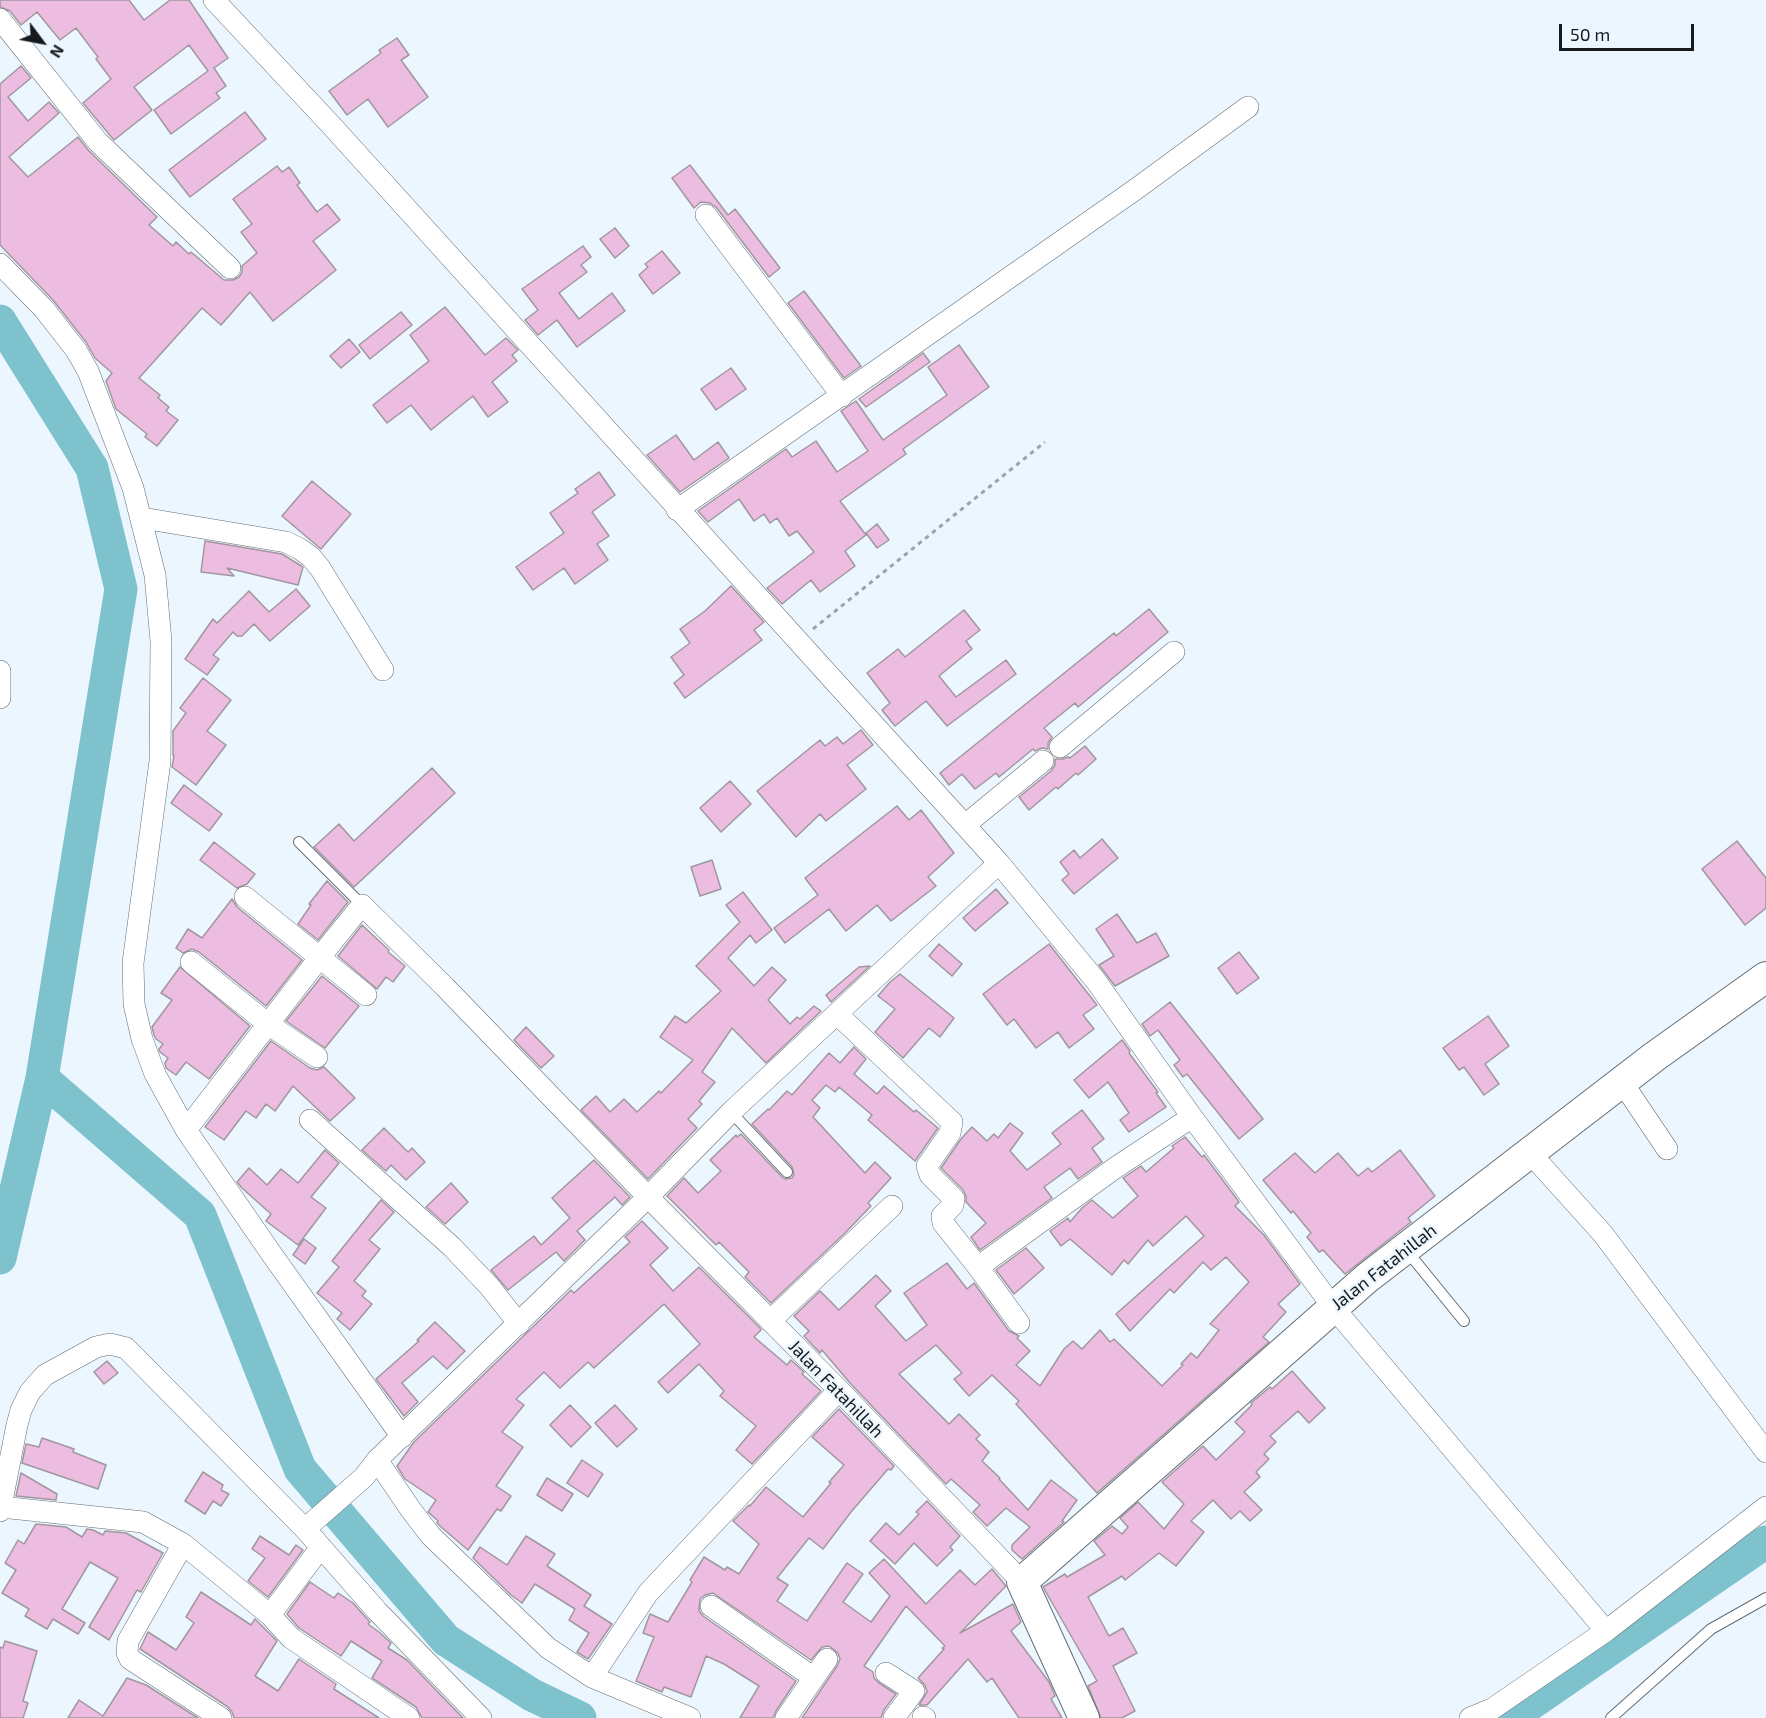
<!DOCTYPE html>
<style>
body{margin:0}
#map{position:relative;width:1766px;height:1718px;overflow:hidden;background:#ecf6fe;font-family:"Exo 2",sans-serif}
canvas{display:block}
.north{position:absolute;left:12px;top:12px;width:60px;height:60px;-webkit-text-stroke:4px #ecf6fe;paint-order:stroke;rotate:122deg;font-size:16px;font-weight:700;line-height:24px;text-align:center;color:#171b1e}
.north::after{content:'';display:block;margin:auto;width:21px;height:27px;background:#171b1e;clip-path:polygon(50% 0,100% 100%,50% 72%,0 100%)}
.scale{position:absolute;left:1559px;top:24px;width:135px;height:27px;box-sizing:border-box;border:3px solid #171b1e;border-top:0;padding-left:8px;font-size:18px;line-height:21px;white-space:nowrap;color:#171b1e;-webkit-text-stroke:4px #ecf6fe;paint-order:stroke}
</style>
<div id="map">
<canvas width="1766" height="1718"></canvas>
<div class="north">N</div>
<div class="scale">50 m</div>
</div>
<script>
const g = document.querySelector('canvas').getContext('2d');
g.lineJoin = 'round';
const shape = rows => new Path2D(rows.map(r => 'M' + r).join(''));
function strokePath(path, color, width, dash) { g.strokeStyle = color; g.lineWidth = width; g.lineCap = dash ? 'butt' : 'round'; g.setLineDash(dash || []); g.stroke(path); }
function paint(path, color) { g.fillStyle = color; g.fill(path, 'evenodd'); }
function label(font, color, halo, rows, align = 'center') {
  g.font = font + ' "Exo 2",sans-serif'; g.lineWidth = 5; g.setLineDash([]); g.textBaseline = 'middle'; g.strokeStyle = halo; g.fillStyle = color; for (const [text, x, y, turn = 0] of rows) {
    g.save(); g.translate(x, y); g.rotate((+turn || 0) * Math.PI / 180); g.textAlign = isNaN(turn) ? turn : align; if (halo) g.strokeText(text, 0, 0); g.fillText(text, 0, 0); g.restore();
  }
}
strokePath(shape([
 [0,321,92,468,121,589,42,1078,0,1258],
 [42,1078,200,1215,300,1469,446,1640,532,1695,580,1718],
 [1510,1718,1766,1542]
]), '#7dc2cc', 33);
const building = shape([
 [0,0,129,0,144,20,170,0,189,0,228,58,214,68,226,86,216,93,220,98,171,134,154,110,208,71,189,45,134,87,152,110,114,140,83,103,111,79,96,59,98,57,76,28,60,40,37,12,21,25,10,11,0,7,0,0],
 [397,38,409,55,401,60,428,97,388,127,368,99,347,115,329,91,381,53,379,50,397,38],
 [21,66,31,78,8,97,28,121,49,102,59,113,9,157,28,177,78,137,89,151,157,217,149,225,173,246,176,242,189,254,191,252,224,280,233,280,239,277,242,272,242,266,257,253,241,232,252,224,233,199,277,166,282,172,289,167,300,183,297,185,317,212,327,204,340,220,313,241,336,270,273,321,250,292,221,325,202,308,139,378,160,395,158,398,169,407,166,411,178,420,157,446,145,437,147,434,116,409,106,381,112,373,95,358,86,342,53,300,0,245,0,84,21,66],
 [245,112,266,139,190,197,169,170,245,112],
 [690,165,728,215,735,209,780,268,769,277,716,207,710,203,701,202,694,208,672,178,690,165],
 [615,228,629,246,615,258,600,239,615,228],
 [583,246,591,257,581,265,587,272,559,293,579,319,612,293,625,311,577,347,557,320,538,335,525,320,538,310,522,289,583,246],
 [662,251,680,273,653,294,639,275,648,267,645,264,662,251],
 [804,291,861,366,844,378,788,303,804,291],
 [445,307,485,355,506,338,518,350,512,355,517,361,492,382,508,402,488,417,473,396,431,430,411,405,387,423,373,405,429,361,410,335,445,307],
 [401,312,412,325,370,359,359,345,401,312],
 [349,339,360,352,341,368,330,356,349,339],
 [959,345,989,387,903,449,906,454,840,501,866,535,845,551,855,566,820,592,811,580,782,604,767,588,814,552,797,531,789,536,777,518,770,523,764,514,754,521,739,499,708,522,698,511,786,449,792,457,816,441,837,472,868,451,841,411,856,401,883,440,947,395,928,367,959,345],
 [923,353,930,362,866,407,859,399,923,353],
 [731,368,746,389,716,410,701,389,731,368],
 [676,435,694,460,718,442,729,458,680,492,647,455,676,435],
 [599,472,615,495,592,512,609,536,597,544,608,560,575,584,564,568,533,590,516,567,564,533,550,513,578,493,575,489,599,472],
 [312,481,351,514,321,549,282,516,312,481],
 [877,524,889,540,877,548,866,533,877,524],
 [205,541,282,554,303,567,298,585,227,568,234,576,201,572,205,541],
 [731,586,764,622,754,630,762,640,685,698,674,683,684,675,671,657,690,643,680,629,705,611,731,586],
 [296,589,310,606,270,641,254,624,242,636,237,636,233,632,213,655,219,659,207,675,185,659,213,619,217,623,249,591,269,612,296,589],
 [1149,609,1168,632,1078,707,1075,703,1044,728,1052,737,1048,743,1048,749,1042,748,1035,751,1033,749,999,777,996,773,975,789,962,774,949,785,940,773,1114,633,1116,636,1149,609],
 [964,610,980,630,966,641,972,649,939,676,956,697,1006,660,1016,674,947,726,926,701,895,726,882,710,890,703,867,673,898,649,905,657,964,610],
 [203,678,231,700,207,731,226,745,196,785,172,767,174,756,173,755,173,731,186,713,180,708,203,678],
 [861,730,873,745,847,765,866,789,826,821,820,814,796,837,757,791,820,740,825,746,837,737,843,744,861,730],
 [1085,746,1096,759,1078,775,1076,773,1058,789,1056,787,1029,810,1019,797,1051,771,1055,765,1055,759,1063,759,1068,757,1070,758,1085,746],
 [432,768,455,793,354,887,314,847,339,824,354,841,432,768],
 [730,781,751,804,721,832,700,808,730,781],
 [184,785,222,814,209,831,171,803,184,785],
 [897,806,909,820,921,810,954,853,928,877,936,886,891,921,877,905,846,931,829,909,785,943,774,928,818,895,805,878,897,806],
 [1102,839,1118,858,1074,894,1062,880,1069,874,1060,862,1074,850,1080,858,1102,839],
 [1737,841,1766,878,1766,908,1745,925,1702,869,1737,841],
 [214,842,255,874,247,884,237,888,200,860,214,842],
 [712,860,721,889,700,896,691,867,712,860],
 [327,881,348,902,318,940,298,924,311,905,309,904,327,881],
 [996,889,1008,903,975,931,963,918,996,889],
 [743,892,772,930,756,943,750,935,728,958,754,986,772,967,786,980,768,1000,790,1024,797,1017,800,1019,814,1006,821,1011,766,1063,732,1028,702,1072,715,1082,699,1101,702,1104,688,1119,697,1128,648,1179,581,1110,596,1096,610,1112,624,1099,637,1112,659,1091,661,1093,693,1060,660,1037,675,1016,686,1023,721,991,696,966,740,922,726,905,743,892],
 [232,899,237,907,302,960,266,1006,199,952,192,949,183,953,176,948,188,929,202,938,232,899],
 [1117,914,1137,943,1156,933,1169,956,1115,986,1099,965,1114,956,1096,929,1117,914],
 [362,925,389,950,388,952,405,966,393,982,386,977,377,989,338,956,362,925],
 [939,944,962,964,952,976,929,956,939,944],
 [1049,944,1097,1005,1083,1015,1094,1029,1069,1048,1058,1032,1036,1048,1014,1019,1007,1025,983,994,1049,944],
 [1239,952,1259,978,1237,994,1218,968,1239,952],
 [870,966,831,1002,826,995,859,967,870,966],
 [180,967,250,1026,209,1079,186,1062,176,1075,166,1068,165,1063,168,1058,160,1052,159,1049,163,1044,156,1039,154,1035,152,1027,172,1000,161,993,180,967],
 [900,974,954,1018,940,1037,929,1028,903,1058,875,1032,895,1009,878,996,890,982,900,974],
 [322,976,359,1006,325,1048,286,1021,322,976],
 [1170,1002,1263,1119,1239,1139,1187,1074,1183,1077,1174,1065,1180,1060,1158,1030,1150,1036,1142,1024,1170,1002],
 [1488,1016,1509,1046,1485,1064,1499,1084,1484,1095,1464,1067,1459,1070,1443,1048,1488,1016],
 [526,1027,554,1056,541,1068,514,1040,526,1027],
 [1122,1040,1130,1051,1129,1053,1158,1092,1156,1093,1166,1107,1129,1132,1120,1120,1129,1113,1108,1082,1089,1098,1074,1080,1122,1040],
 [271,1041,310,1068,317,1070,324,1067,355,1098,330,1121,293,1086,275,1111,266,1104,256,1118,246,1111,224,1140,205,1127,271,1041],
 [854,1047,866,1059,854,1074,877,1094,884,1086,914,1112,916,1110,938,1128,915,1161,868,1120,872,1115,839,1087,835,1092,826,1085,812,1100,820,1108,813,1117,865,1173,875,1162,891,1178,868,1203,871,1206,845,1233,771,1303,745,1277,749,1272,719,1242,716,1245,667,1196,684,1178,698,1193,721,1171,710,1160,736,1135,737,1137,741,1134,782,1177,785,1179,792,1178,794,1174,792,1167,752,1124,768,1109,769,1110,787,1091,792,1095,829,1053,840,1063,854,1047],
 [1082,1110,1104,1139,1092,1148,1102,1162,1078,1179,1070,1168,1044,1187,1052,1198,980,1250,971,1237,986,1223,966,1202,966,1196,963,1190,941,1168,961,1139,972,1127,987,1141,994,1134,998,1138,1010,1123,1023,1133,1010,1151,1027,1170,1061,1144,1052,1133,1082,1110],
 [384,1128,408,1152,412,1148,425,1162,406,1180,391,1165,386,1171,362,1150,384,1128],
 [1185,1137,1202,1157,1204,1155,1239,1202,1235,1206,1264,1235,1300,1284,1278,1304,1286,1312,1263,1337,1269,1342,1097,1493,1016,1404,1019,1401,992,1375,969,1396,954,1379,962,1373,936,1345,899,1374,949,1424,959,1414,980,1435,976,1439,989,1452,982,1461,1000,1478,999,1479,1028,1510,1051,1480,1077,1500,1062,1521,1064,1522,1022,1559,1012,1550,1012,1545,1030,1527,1006,1508,987,1526,973,1512,980,1505,951,1479,946,1484,850,1383,822,1350,820,1353,804,1336,809,1331,794,1316,820,1291,839,1310,876,1275,891,1291,875,1306,906,1341,927,1325,904,1293,947,1263,967,1289,974,1283,1009,1331,1019,1336,1017,1338,1030,1351,1016,1365,1040,1386,1064,1349,1073,1341,1082,1349,1100,1330,1110,1342,1114,1339,1162,1386,1183,1365,1181,1364,1191,1353,1197,1358,1219,1330,1210,1324,1249,1282,1226,1257,1211,1270,1203,1262,1174,1293,1170,1289,1130,1331,1116,1314,1204,1236,1186,1216,1153,1246,1148,1240,1128,1264,1124,1260,1112,1275,1070,1239,1061,1246,1050,1231,1068,1218,1070,1222,1082,1208,1092,1200,1113,1218,1138,1196,1123,1178,1141,1166,1146,1172,1174,1148,1172,1146,1185,1137],
 [325,1150,339,1163,311,1197,326,1208,298,1245,266,1221,271,1214,242,1188,237,1182,249,1168,267,1185,281,1169,298,1183,325,1150],
 [1400,1150,1435,1196,1408,1218,1411,1222,1345,1274,1323,1250,1319,1252,1307,1237,1311,1233,1293,1211,1291,1213,1263,1180,1295,1153,1315,1173,1338,1153,1358,1176,1368,1168,1372,1172,1400,1150],
 [594,1160,630,1197,622,1205,615,1197,577,1231,585,1240,564,1261,556,1252,508,1290,491,1270,534,1236,541,1245,570,1218,552,1198,594,1160],
 [451,1183,468,1202,445,1224,426,1207,451,1183],
 [381,1200,394,1212,369,1240,380,1249,354,1281,366,1291,362,1296,372,1304,350,1330,337,1319,342,1313,317,1293,339,1267,332,1261,381,1200],
 [642,1221,668,1248,650,1265,673,1291,699,1267,760,1328,761,1330,754,1337,787,1365,791,1360,804,1372,802,1374,821,1391,752,1464,736,1450,756,1426,720,1396,724,1391,699,1364,668,1393,658,1382,700,1344,664,1304,594,1368,588,1362,560,1388,544,1372,516,1399,524,1405,502,1432,523,1447,496,1486,511,1496,501,1511,497,1509,468,1550,441,1527,437,1523,438,1521,428,1512,436,1500,405,1479,397,1466,414,1442,571,1290,574,1293,630,1242,625,1237,642,1221],
 [304,1239,316,1248,305,1264,293,1255,304,1239],
 [1026,1248,1044,1268,1014,1294,996,1270,1026,1248],
 [435,1322,465,1351,447,1369,433,1356,402,1383,418,1402,404,1416,376,1379,419,1341,417,1340,435,1322],
 [107,1361,118,1373,104,1384,94,1372,107,1361],
 [1292,1371,1325,1408,1309,1423,1298,1411,1270,1436,1276,1442,1264,1454,1269,1459,1256,1472,1260,1477,1244,1492,1262,1510,1250,1521,1240,1511,1231,1519,1213,1500,1191,1521,1204,1532,1176,1566,1159,1553,1125,1580,1122,1576,1088,1597,1109,1636,1123,1628,1137,1653,1113,1666,1135,1711,1122,1718,1101,1718,1088,1686,1097,1681,1043,1587,1065,1574,1067,1577,1105,1555,1094,1541,1112,1526,1122,1534,1128,1527,1120,1518,1138,1502,1164,1529,1184,1504,1162,1482,1203,1446,1216,1460,1245,1432,1235,1422,1252,1405,1251,1403,1270,1387,1272,1389,1292,1371],
 [570,1405,591,1427,571,1447,550,1425,570,1405],
 [615,1405,637,1429,617,1447,595,1423,615,1405],
 [839,1409,894,1466,891,1470,888,1469,851,1512,823,1549,809,1538,777,1578,788,1585,777,1601,807,1621,847,1563,863,1574,843,1602,871,1622,890,1596,869,1573,884,1559,926,1604,960,1570,975,1585,992,1569,1006,1586,960,1633,1013,1604,1021,1622,1011,1631,1049,1682,1055,1696,1051,1699,1062,1718,1019,1718,992,1678,987,1682,968,1659,927,1705,919,1705,927,1692,925,1685,918,1678,944,1649,942,1648,945,1646,906,1606,864,1666,873,1672,874,1678,879,1683,896,1694,884,1710,881,1718,802,1718,837,1666,840,1659,838,1653,829,1646,822,1647,811,1660,713,1593,705,1595,700,1599,699,1611,703,1616,796,1681,776,1711,773,1718,740,1718,759,1686,724,1664,706,1656,691,1697,664,1687,662,1692,636,1681,654,1637,643,1633,650,1614,668,1622,692,1582,690,1580,704,1557,725,1570,727,1567,739,1574,759,1544,733,1521,749,1505,750,1506,766,1487,803,1517,831,1483,829,1482,844,1465,812,1437,839,1409],
 [42,1438,74,1449,73,1452,106,1465,98,1489,22,1463,26,1444,39,1447,42,1438],
 [582,1460,603,1474,588,1497,567,1483,582,1460],
 [203,1472,223,1485,221,1490,229,1494,221,1506,213,1501,205,1514,185,1501,203,1472],
 [21,1473,57,1494,56,1500,16,1496,21,1473],
 [547,1478,573,1494,562,1511,537,1495,547,1478],
 [927,1501,960,1536,950,1547,953,1550,937,1566,914,1543,895,1564,870,1541,886,1523,899,1535,919,1514,916,1512,927,1501],
 [36,1524,66,1527,82,1537,87,1529,93,1530,103,1535,105,1531,126,1533,163,1553,141,1592,137,1590,109,1640,89,1627,118,1578,90,1562,62,1609,85,1623,78,1634,53,1619,47,1629,25,1616,29,1609,2,1593,16,1570,5,1563,18,1540,24,1544,36,1524],
 [260,1536,289,1555,296,1545,303,1550,268,1597,248,1581,265,1558,252,1549,260,1536],
 [526,1536,555,1554,547,1566,591,1595,584,1606,612,1624,588,1659,577,1652,589,1633,569,1620,575,1609,535,1584,522,1603,511,1595,473,1558,480,1547,507,1565,526,1536],
 [310,1582,334,1598,338,1593,353,1603,370,1622,368,1624,379,1632,391,1643,388,1648,407,1660,463,1718,422,1718,416,1707,372,1678,382,1661,351,1641,341,1656,299,1628,287,1614,310,1582],
 [201,1592,251,1625,255,1619,277,1641,255,1676,278,1691,299,1659,336,1684,334,1689,379,1718,234,1718,232,1712,228,1707,140,1649,148,1632,176,1650,194,1623,186,1617,201,1592],
 [5,1641,37,1651,23,1701,28,1703,23,1718,0,1718,0,1647,3,1648,5,1641],
 [127,1678,146,1685,198,1718,68,1718,79,1700,103,1716,127,1678]
]);
paint(building, '#ecbde0');
strokePath(building, '#a1979e', 1.5);
const lane = shape([
 [299,842,362,905],
 [731,1112,787,1172],
 [1407,1251,1464,1321],
 [1611,1718,1711,1629,1766,1598]
]);
const street = shape([
 [214,0,331,125,999,863,1096,981,1192,1117,1333,1307,1606,1631],
 [0,19,98,142,230,268],
 [706,215,842,396],
 [0,264,44,309,76,350,88,371,133,488,155,575,161,641,160,761,133,963,134,1004,142,1039,155,1074,186,1130,273,1256,402,1437],
 [677,510,1136,189,1248,107],
 [142,518,286,542,300,549,311,557,320,568,383,670],
 [0,671,0,698],
 [1060,747,1174,652],
 [965,825,1043,761],
 [245,897,366,995],
 [191,962,268,1024,317,1057],
 [837,1014,952,1122,950,1133,927,1166,930,1175,954,1199,953,1205,942,1216,943,1223,978,1267,1115,1168,1192,1117],
 [1622,1082,1667,1149],
 [310,1120,452,1247,489,1286,519,1324],
 [186,1130,320,957,362,905,445,987,648,1197,839,1390,1022,1582],
 [1530,1153,1603,1234,1766,1452],
 [978,1267,1019,1323],
 [770,1321,892,1206],
 [377,1460,411,1510,431,1536,548,1648,592,1677,690,1718],
 [1,1507,143,1522,183,1544,128,1641,127,1653,130,1659,221,1718],
 [0,1511,17,1425,21,1410,30,1392,45,1375,96,1347,110,1344,126,1348,305,1529,378,1612,481,1718],
 [305,1529,364,1477,377,1460,648,1197,731,1112,999,863],
 [183,1544,270,1615,291,1638,409,1718],
 [711,1606,814,1678],
 [270,1615,321,1547],
 [886,1673,914,1691,894,1718],
 [592,1677,648,1593,839,1390],
 [923,1717,925,1718],
 [786,1718,827,1659],
 [1470,1718,1492,1709,1606,1631,1766,1507]
]);
const secondary = shape([
 [1084,1718,1022,1582,1367,1278,1654,1057,1766,977]
]);
strokePath(lane, '#646d74', 12);
strokePath(street, '#646d74', 22);
strokePath(secondary, '#646d74', 32);
strokePath(shape([
 [813,629,1045,442]
]), '#9ca4aa', 3, [4.5, 4.5]);
strokePath(lane, '#fff', 10);
strokePath(street, '#fff', 21);
strokePath(secondary, '#fff', 30);
label('18px', '#171b1e', '#ecf6fe', [
 ["Jalan Fatahillah",1384,1267,-38],
 ["Jalan Fatahillah",836,1389,46]
]);
</script>
